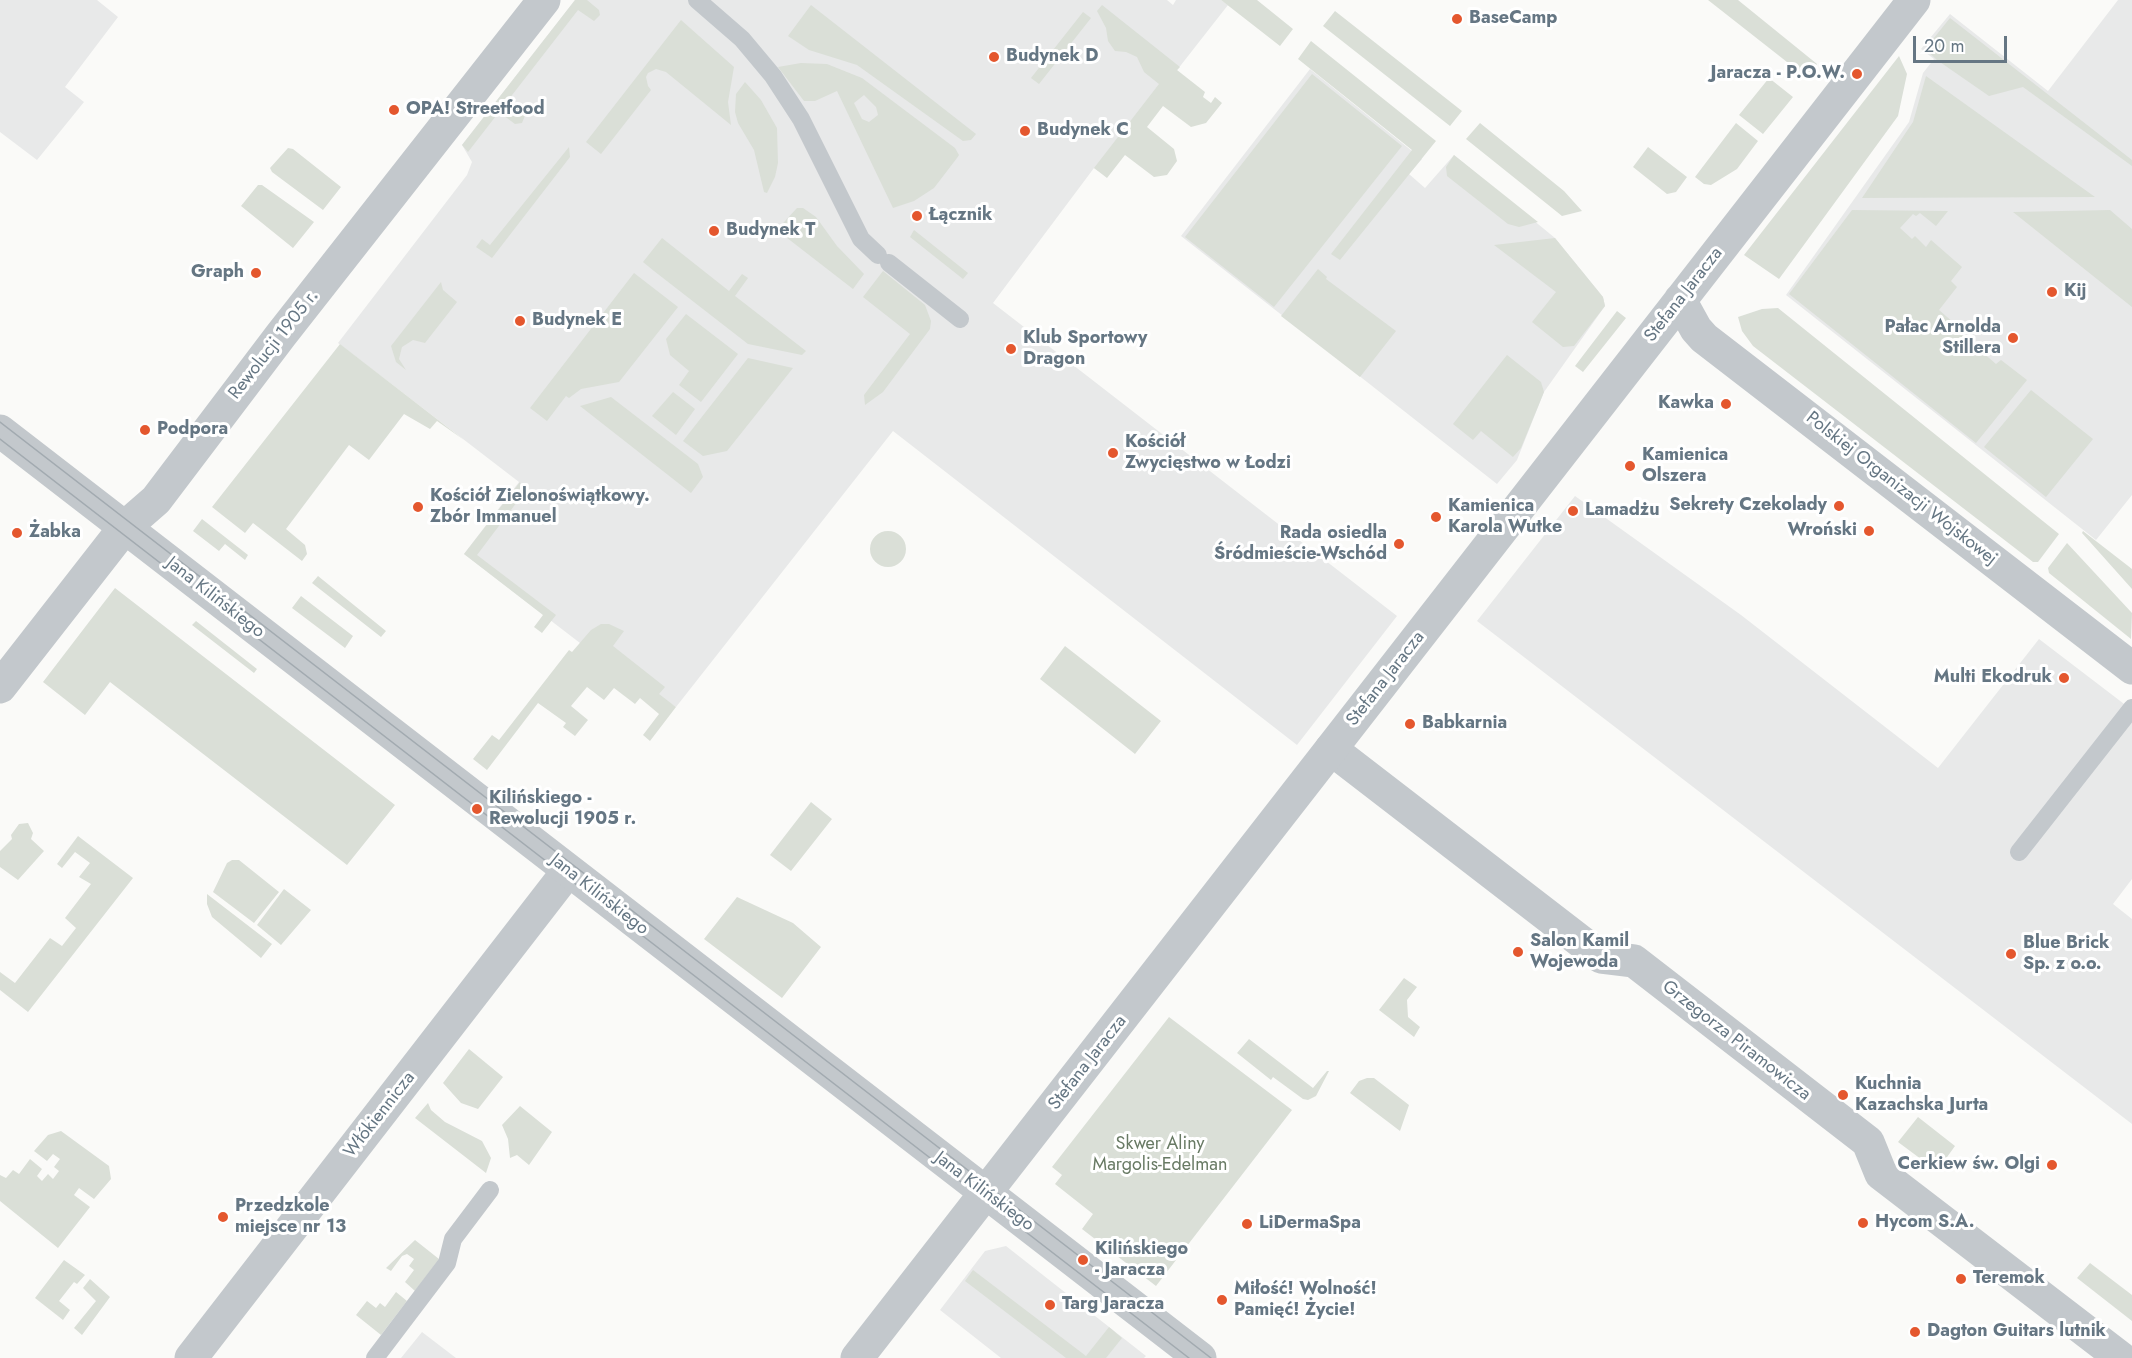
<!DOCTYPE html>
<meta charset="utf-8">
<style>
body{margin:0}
#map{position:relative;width:2132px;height:1358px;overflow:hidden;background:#fafaf8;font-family:Jost,sans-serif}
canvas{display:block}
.scale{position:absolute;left:1913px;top:36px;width:94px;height:27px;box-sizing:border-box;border:3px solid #657683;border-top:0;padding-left:8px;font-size:18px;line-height:21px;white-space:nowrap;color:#657683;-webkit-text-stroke:4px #fff;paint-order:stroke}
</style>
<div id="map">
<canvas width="2132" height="1358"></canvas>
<div class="scale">20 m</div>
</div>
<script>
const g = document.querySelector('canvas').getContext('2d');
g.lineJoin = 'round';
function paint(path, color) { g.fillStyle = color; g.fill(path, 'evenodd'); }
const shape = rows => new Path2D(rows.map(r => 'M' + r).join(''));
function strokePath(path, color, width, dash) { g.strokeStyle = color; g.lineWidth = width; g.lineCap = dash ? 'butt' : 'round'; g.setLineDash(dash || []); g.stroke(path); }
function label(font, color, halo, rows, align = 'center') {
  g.font = font + ' Jost,sans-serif'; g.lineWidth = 6; g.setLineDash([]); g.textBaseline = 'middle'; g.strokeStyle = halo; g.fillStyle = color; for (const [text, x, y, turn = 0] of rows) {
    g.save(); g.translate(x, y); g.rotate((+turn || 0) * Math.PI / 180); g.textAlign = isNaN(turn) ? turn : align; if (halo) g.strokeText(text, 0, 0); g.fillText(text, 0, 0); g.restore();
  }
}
paint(shape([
 [0,0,97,0,118,17,65,87,84,102,37,160,0,132],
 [575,0,1167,0,1173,5,1176,0,1221,0,1228,5,1098,171,1094,168,993,303,1397,616,1297,745,893,431,676,707,580,643,464,554,519,482,338,343,467,175,472,162,462,145],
 [2118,0,2132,0,2132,495,2096,540,1786,295,1909,122,1923,73,1934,59,1921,49,1950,14,2048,91],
 [1310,69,1422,159,1409,174,1425,188,1454,155,1555,238,1603,297,1605,306,1544,392,1517,460,1497,484,1181,236],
 [1575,496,1741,615,1938,768,2039,639,2132,710,2132,879,2113,904,2132,919,2132,1124,1477,621],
 [1006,1246,1146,1356,1144,1358,1001,1358,940,1310,985,1251],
 [422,1332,456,1358,401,1358]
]), '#e8e9e9');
paint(shape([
 [575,0,587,0,599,10,600,15,594,21,578,10,509,99,526,113,522,123,515,124,499,112,468,152,462,145],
 [1221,0,1257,0,1293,29,1280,46],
 [1708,0,1738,0,1817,64,1809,75,1801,73],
 [811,5,976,134,971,140,963,141,857,65,809,50,788,36],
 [1102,5,1180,67,1177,70,1205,92,1203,97,1211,103,1215,97,1222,103,1206,123,1191,127,1163,106,1147,127,1174,149,1177,161,1167,175,1154,177,1125,155,1107,178,1094,168,1159,84,1144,72,1137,57,1126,52,1115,51,1108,41,1106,28,1097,11],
 [1335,11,1462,111,1450,126,1323,26],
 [1083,12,1091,18,1039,84,1031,78],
 [1950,18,2132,160,2132,166,2023,87,1989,96,1937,60,1925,49],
 [681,20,734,67,728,102,731,125,666,72,656,69,648,73,646,77,648,86,651,90,601,154,586,142],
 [1311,41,1436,141,1340,260,1331,254,1412,150,1298,59],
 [1899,56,1907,74,1898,116,1779,279,1744,255],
 [801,63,827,64,862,78,955,148,959,155,957,158,934,188,914,201,893,208,837,91,815,101,804,101,778,67],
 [864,95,876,107,878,115,869,122,862,119,854,103],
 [1312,74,1402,146,1274,307,1185,237],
 [1926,76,2095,197,1862,198,1913,122],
 [1769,78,1793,97,1763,134,1739,115],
 [745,82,761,100,777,128,778,163,775,177,767,193,764,192,754,150,738,123,735,112,736,94],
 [1480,123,1564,191,1582,211,1562,216,1466,139],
 [1736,123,1758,141,1737,169,1711,185,1704,184,1695,177],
 [569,147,570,157,492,258,476,247,482,239,490,245],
 [1648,147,1687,177,1676,192,1667,194,1633,167],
 [288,148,293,149,341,187,323,210,272,172,270,168],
 [1454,155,1538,222,1519,227,1508,224,1447,176,1446,167],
 [258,185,262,185,314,222,293,248,241,206],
 [797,208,803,208,816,217,837,246,864,274,853,289,782,234,779,238,773,234],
 [1852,210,1948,211,1936,226,1920,213,1916,216,1913,214,1900,228,1912,239,1915,236,1926,247,1931,240,1962,267,1951,281,1957,287,1939,310,1962,330,1960,333,1996,364,2001,360,2027,380,1976,443,1789,294],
 [2110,210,2132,229,2132,307,2013,212],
 [914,230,968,273,963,279,910,237],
 [662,238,729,291,742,274,748,278,735,296,806,351,802,355,748,344,654,271,643,262],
 [1555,238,1603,297,1605,306,1574,346,1563,347,1532,322,1556,292,1494,245],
 [1318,269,1327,277,1326,279,1396,331,1360,377,1281,316],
 [883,271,925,305,931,321,930,329,883,392,865,405,864,395,910,334,863,297],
 [634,273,678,307,619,382,581,389,569,398,566,396,547,421,530,408],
 [441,282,443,290,457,302,425,343,413,340,402,347,399,359,406,370,396,362,391,346],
 [1778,308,2059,534,2038,562,2033,562,1753,346,1742,331,1738,317,1762,309],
 [1617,311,1626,318,1583,372,1575,366],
 [686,314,738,354,701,402,679,385,689,371,670,355,666,339],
 [340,344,464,440,437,421,430,429,404,414,369,460,349,445,286,529,305,545,307,554,302,561,253,523,245,533,212,507],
 [1507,355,1541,382,1544,392,1521,448,1513,457,1481,431,1473,440,1453,424],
 [748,358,793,368,727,451,703,456,683,441],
 [2031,390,2093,439,2046,497,1984,447],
 [673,392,695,409,676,435,652,416],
 [611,397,698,464,703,477,691,493,580,406],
 [520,482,523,494,477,555,556,615,542,633,534,627,543,615,464,554],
 [202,519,248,555,245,560,225,544,219,551,193,531],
 '870 549a18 18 0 1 1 36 0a18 18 0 1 1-36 0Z',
 [2083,531,2132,569,2132,589,2082,533],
 [2067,543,2132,613,2131,639,2049,573,2048,568],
 [318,576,386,631,381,637,312,583],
 [115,588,395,805,347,865,110,682,85,715,43,682],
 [301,596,353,636,345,648,292,608],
 [196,621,257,669,254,673,192,625],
 [601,624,609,624,624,631,613,646,665,687,659,694,676,707,650,741,643,735,659,714,640,698,635,704,614,688,604,700,587,687,571,706,588,720,575,736,563,727,566,723,538,703,487,770,473,759,492,735,499,740,569,650,572,652,591,630],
 [1065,646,1161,721,1135,754,1040,679],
 [811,802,832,819,791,871,770,855],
 [28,823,33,833,31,839,44,851,18,880,0,867,0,851,12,839,11,835,19,824],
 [78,836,133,878,28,1012,0,990,0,972,15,983,50,938,62,946,76,928,65,918,91,884,79,877,90,863,75,852,62,868,57,864],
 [232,860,239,860,279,892,254,923,213,892,227,863],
 [284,889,311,910,281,945,257,925],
 [207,894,272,944,261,958,212,917,207,904],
 [737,897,793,923,821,947,782,998,704,939],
 [1404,978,1417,987,1407,1000,1408,1017,1420,1027,1414,1037,1379,1010],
 [1169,1017,1292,1110,1156,1286,1082,1229,1093,1214,1055,1184,1062,1175,1052,1167],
 [1249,1039,1313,1088,1327,1071,1329,1071,1316,1096,1308,1100,1303,1099,1273,1077,1271,1080,1237,1053],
 [469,1049,503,1077,478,1109,461,1103,443,1083],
 [1367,1078,1374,1078,1409,1105,1400,1131,1350,1093,1359,1081],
 [428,1103,431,1110,445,1122,482,1141,491,1158,486,1173,415,1118],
 [520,1106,552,1132,529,1165,517,1155,510,1158,508,1139,502,1125],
 [1918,1117,1955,1146,1937,1171,1898,1142],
 [61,1131,109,1166,111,1179,94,1199,79,1188,74,1195,90,1207,58,1248,0,1201,0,1175,6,1178,13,1170,19,1174,30,1159,42,1169,37,1176,42,1181,48,1174,53,1179,59,1171,54,1167,60,1159,53,1154,47,1161,34,1151,48,1135],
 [415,1240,439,1259,415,1291,405,1282,414,1270,409,1266,414,1259,407,1254,402,1256,391,1271,386,1268],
 [64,1260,85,1275,77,1284,74,1282,59,1301,70,1310,63,1320,35,1298],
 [2090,1263,2132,1295,2132,1321,2077,1278],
 [973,1270,1086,1356,1109,1327,1122,1338,1106,1358,1066,1358,965,1281],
 [90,1279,110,1297,82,1335,74,1328,96,1301,83,1288],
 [396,1292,407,1301,381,1335,356,1315,367,1301,376,1308,380,1303,385,1307]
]), '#dadfd7');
strokePath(shape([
 [697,0,742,39,773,76,801,119,861,239,878,255],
 [889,263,960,319],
 [2019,852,2132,708],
 [375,1358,447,1263,453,1239,490,1190]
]), '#c3c8cc', 18);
strokePath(shape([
 [1331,749,1601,957,1634,961,1868,1142,1881,1174,2121,1358],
 [191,1358,568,871]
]), '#c3c8cc', 33);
strokePath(shape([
 [1680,300,1696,329,1704,338,2132,668],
 [0,431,1200,1358],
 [0,687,125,527,156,500,281,335,544,0],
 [857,1358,1914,0]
]), '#c3c8cc', 33);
strokePath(shape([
 [0,422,1211,1358],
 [0,439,1189,1358]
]), '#a2aab0', 1.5);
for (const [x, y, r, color] of [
 [1457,19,6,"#e4572e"],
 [994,57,6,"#e4572e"],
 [1857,74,6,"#e4572e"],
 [394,110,6,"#e4572e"],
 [1025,131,6,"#e4572e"],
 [917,216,6,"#e4572e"],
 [714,231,6,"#e4572e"],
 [256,273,6,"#e4572e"],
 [2052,292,6,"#e4572e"],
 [520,321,6,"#e4572e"],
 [2013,338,6,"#e4572e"],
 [1011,349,6,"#e4572e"],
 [1726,404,6,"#e4572e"],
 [145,430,6,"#e4572e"],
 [1113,453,6,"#e4572e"],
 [1630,466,6,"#e4572e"],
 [1839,506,6,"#e4572e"],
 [418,507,6,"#e4572e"],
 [1573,511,6,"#e4572e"],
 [1436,517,6,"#e4572e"],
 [1869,531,6,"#e4572e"],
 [17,533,6,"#e4572e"],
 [1399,544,6,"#e4572e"],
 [2064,678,6,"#e4572e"],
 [1410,724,6,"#e4572e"],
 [477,809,6,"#e4572e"],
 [1518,952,6,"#e4572e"],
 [2011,954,6,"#e4572e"],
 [1843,1095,6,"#e4572e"],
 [2052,1165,6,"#e4572e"],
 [223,1217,6,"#e4572e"],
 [1863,1223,6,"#e4572e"],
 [1247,1224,6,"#e4572e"],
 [1083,1260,6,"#e4572e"],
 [1961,1279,6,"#e4572e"],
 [1222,1300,6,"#e4572e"],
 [1050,1305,6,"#e4572e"],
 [1915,1332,6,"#e4572e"]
]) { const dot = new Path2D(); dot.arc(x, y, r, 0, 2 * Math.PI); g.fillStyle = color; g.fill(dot); strokePath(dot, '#fff', 2); }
label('bold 18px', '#657683', '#fff', [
 ["BaseCamp",1469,19],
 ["Budynek D",1006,57],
 ["Jaracza - P.O.W.",1845,74,"right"],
 ["OPA! Streetfood",406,110],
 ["Budynek C",1037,131],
 ["Łącznik",929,216],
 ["Budynek T",726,231],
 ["Graph",244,273,"right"],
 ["Kij",2064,292],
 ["Budynek E",532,321],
 ["Pałac Arnolda",2001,328,"right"],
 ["Stillera",2001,349,"right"],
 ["Klub Sportowy",1023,339],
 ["Dragon",1023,360],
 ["Kawka",1714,404,"right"],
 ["Podpora",157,430],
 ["Kościół",1125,443],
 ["Zwycięstwo w Łodzi",1125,464],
 ["Kamienica",1642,456],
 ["Olszera",1642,477],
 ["Kościół Zielonoświątkowy.",430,497],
 ["Zbór Immanuel",430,518],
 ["Sekrety Czekolady",1827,506,"right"],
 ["Kamienica",1448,507],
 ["Karola Wutke",1448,528],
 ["Lamadżu",1585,511],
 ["Wroński",1857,531,"right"],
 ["Żabka",29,533],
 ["Rada osiedla",1387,534,"right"],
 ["Śródmieście-Wschód",1387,555,"right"],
 ["Multi Ekodruk",2052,678,"right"],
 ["Babkarnia",1422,724],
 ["Kilińskiego -",489,799],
 ["Rewolucji 1905 r.",489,820],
 ["Salon Kamil",1530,942],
 ["Wojewoda",1530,963],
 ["Blue Brick",2023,944],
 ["Sp. z o.o.",2023,965],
 ["Kuchnia",1855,1085],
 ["Kazachska Jurta",1855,1106],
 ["Cerkiew św. Olgi",2040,1165,"right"],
 ["Przedzkole",235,1207],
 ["miejsce nr 13",235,1228],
 ["Hycom S.A.",1875,1223],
 ["LiDermaSpa",1259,1224],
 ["Kilińskiego",1095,1250],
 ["- Jaracza",1095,1271],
 ["Teremok",1973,1279],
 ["Miłość! Wolność!",1234,1290],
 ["Pamięć! Życie!",1234,1311],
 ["Targ Jaracza",1062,1305],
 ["Dagton Guitars lutnik",1927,1332]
], 'left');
label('18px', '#657683', '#fff', [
 ["Stefana Jaracza",1684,295,-52],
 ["Rewolucji 1905 r.",274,345,-52],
 ["Polskiej Organizacji Wojskowej",1901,489,38],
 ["Jana Kilińskiego",215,598,38],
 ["Stefana Jaracza",1386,679,-52],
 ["Jana Kilińskiego",599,895,38],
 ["Grzegorza Piramowicza",1736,1041,38],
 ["Stefana Jaracza",1088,1063,-52],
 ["Włókiennicza",380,1115,-52],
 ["Jana Kilińskiego",984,1192,37]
]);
label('18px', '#687a64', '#fff', [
 ["Skwer Aliny",1160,1145],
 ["Margolis-Edelman",1160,1166]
]);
</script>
